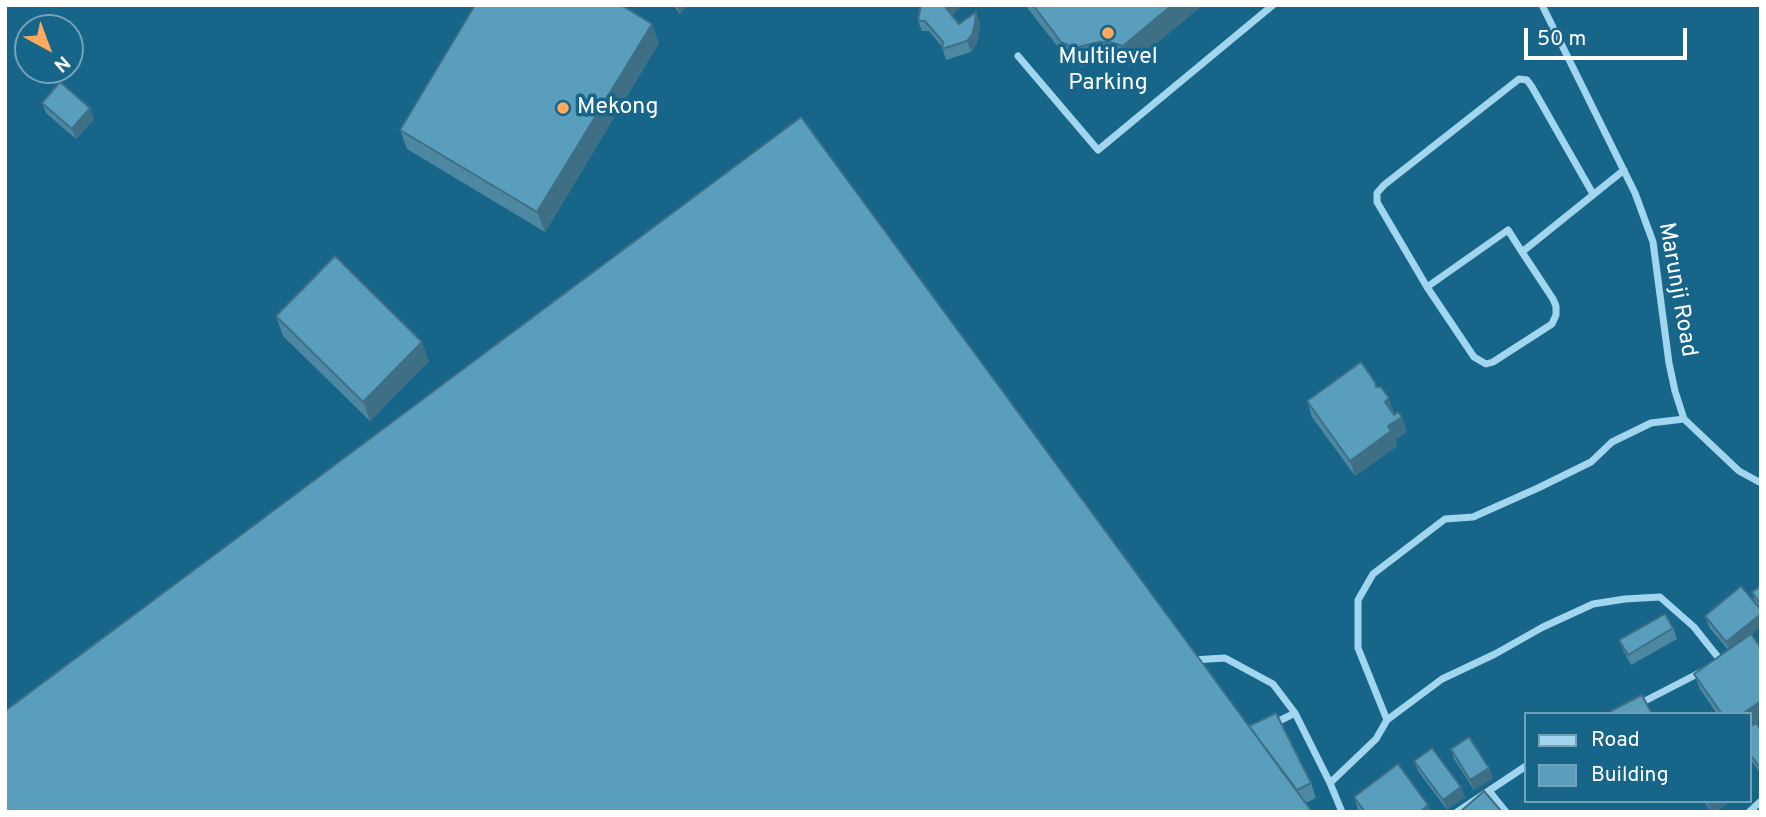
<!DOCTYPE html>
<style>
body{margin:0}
#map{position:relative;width:1766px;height:817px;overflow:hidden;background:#18658a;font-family:Overpass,sans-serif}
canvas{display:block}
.frame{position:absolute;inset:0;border:7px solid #fff;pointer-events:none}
.legend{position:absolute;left:1524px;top:712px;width:228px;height:91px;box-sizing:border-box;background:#18658a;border:2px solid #74a3b9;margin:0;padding:9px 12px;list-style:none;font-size:21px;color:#fff}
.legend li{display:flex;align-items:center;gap:14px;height:35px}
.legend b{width:35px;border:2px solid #74a3b9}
.north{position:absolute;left:14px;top:14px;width:70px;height:70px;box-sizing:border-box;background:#18658a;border:2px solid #74a3b9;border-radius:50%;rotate:139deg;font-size:19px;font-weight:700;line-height:28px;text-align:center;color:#fff}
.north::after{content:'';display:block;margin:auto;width:24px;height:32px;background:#ffaa5e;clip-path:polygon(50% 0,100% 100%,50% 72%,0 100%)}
.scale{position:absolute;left:1524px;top:28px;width:163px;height:32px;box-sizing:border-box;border:4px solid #fff;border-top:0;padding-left:9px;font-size:21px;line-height:24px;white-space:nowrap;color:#fff;-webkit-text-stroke:5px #18658a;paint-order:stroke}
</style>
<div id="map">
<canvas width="1766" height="817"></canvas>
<div class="frame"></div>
<ul class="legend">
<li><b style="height:9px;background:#a1d6ee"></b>Road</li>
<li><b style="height:19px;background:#5a9ebe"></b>Building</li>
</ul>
<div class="north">N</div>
<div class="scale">50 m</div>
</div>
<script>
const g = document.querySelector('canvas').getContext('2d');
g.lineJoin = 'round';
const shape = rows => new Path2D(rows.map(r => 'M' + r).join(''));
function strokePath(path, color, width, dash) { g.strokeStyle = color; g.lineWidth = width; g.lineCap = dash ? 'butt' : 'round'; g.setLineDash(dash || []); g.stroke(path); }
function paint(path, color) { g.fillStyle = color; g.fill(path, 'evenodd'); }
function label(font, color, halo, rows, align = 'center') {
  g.font = font + ' Overpass,sans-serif'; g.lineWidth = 7; g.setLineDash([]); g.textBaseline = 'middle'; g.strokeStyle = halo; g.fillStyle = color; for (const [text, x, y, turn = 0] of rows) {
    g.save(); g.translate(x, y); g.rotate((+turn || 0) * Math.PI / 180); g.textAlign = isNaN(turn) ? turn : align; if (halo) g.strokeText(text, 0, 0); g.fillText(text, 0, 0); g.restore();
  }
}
strokePath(shape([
 [1542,5,1635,193,1653,242,1669,363,1675,391,1684,419,1739,471,1761,483],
 [1018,56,1098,150,1273,5],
 [1593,194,1532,87,1527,80,1519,79,1384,185,1377,193,1377,202,1427,287,1508,230,1522,252,1624,170],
 [1427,287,1474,357,1486,364,1493,362,1552,324,1556,315,1556,306,1553,299,1522,252],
 [1192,660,1225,658,1273,684,1295,713,1330,783,1376,739,1387,720,1358,648,1358,600,1373,574,1445,519,1473,517,1538,488,1591,462,1612,442,1651,423,1684,419],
 [1639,704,1703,671],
 [1387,720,1442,679,1495,654,1543,627,1593,604,1625,599,1660,597,1694,627,1721,661],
 [1273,724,1295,713],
 [1330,783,1342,812],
 [1489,791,1506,812],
 [1457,812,1526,766],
 [1749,812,1761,801]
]), '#a1d6ee', 7);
paint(shape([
 [673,5,688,5,680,14],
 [922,5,963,5,952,15,959,24,980,22,979,35,976,45,971,52,946,60,942,47,929,31,922,31,918,21],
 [1025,5,1203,5,1130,65,1117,61,1106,62,1081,67,1069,61],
 [659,43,545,232,407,149,400,130],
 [42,103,94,119,76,139,46,113],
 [276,316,429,361,370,421,283,336],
 [1375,382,1377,387,1395,414,1402,417,1407,432,1395,440,1397,446,1355,476,1312,417,1307,401],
 [1761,586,1761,610,1755,602,1752,592],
 [1705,616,1751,635,1761,648,1761,720,1756,723,1761,730,1761,774,1750,759,1750,714,1717,714,1700,689,1694,674,1728,650,1709,627],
 [1673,628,1677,639,1631,665,1623,650,1619,640],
 [1249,726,1311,783,1316,798,1306,803],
 [1451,749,1489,768,1493,778,1474,790,1454,759],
 [1414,761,1461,787,1465,797,1447,810,1418,771],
 [1354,797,1428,805,1431,812,1359,812],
 [1704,801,1731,801,1714,812,1711,812]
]), '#4d88a3');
paint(shape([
 [677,5,688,5,680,14],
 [948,5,963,5,949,18,946,8],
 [1172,5,1203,5,1130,65,1123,46],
 [976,12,980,22,979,35,976,45,971,52,967,41],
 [652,24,659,43,545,232,537,212],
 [90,108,94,119,76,139,72,129],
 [422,342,429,361,370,421,363,402],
 [1389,398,1395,414,1390,417,1385,402],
 [1402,417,1407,432,1395,440,1397,446,1355,476,1350,461,1388,426],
 [1761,614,1761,627,1730,652,1726,642],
 [1761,701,1761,720,1750,727,1750,714,1742,714],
 [1489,768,1493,778,1474,790,1470,780],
 [1461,787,1465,797,1447,810,1443,800],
 [1707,801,1731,801,1714,812,1711,812],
 [1428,805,1431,812,1420,812]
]), '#3f6f85');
const building = shape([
 [475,5,621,5,652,24,537,212,400,130,475,5],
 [921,5,948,5,946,8,959,24,976,12,975,24,972,35,967,41,942,49,943,42,925,21,918,21,921,5],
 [1033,5,1172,5,1123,46,1109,42,1099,42,1074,48,1061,42,1033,5],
 [60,82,90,108,72,129,42,103,60,82],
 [801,117,1312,812,5,812,5,711,801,117],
 [335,256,422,342,363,402,276,316,335,256],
 [1361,362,1375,382,1376,387,1381,387,1389,398,1385,402,1394,415,1398,412,1402,417,1388,426,1391,431,1350,461,1307,401,1361,362],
 [1741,586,1761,610,1761,614,1726,642,1705,616,1741,586],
 [1761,586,1761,605,1752,592,1761,586],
 [1665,614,1673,628,1628,655,1619,640,1665,614],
 [1751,634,1761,648,1761,701,1742,714,1722,714,1694,674,1751,634],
 [1642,695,1652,714,1612,714,1611,711,1642,695],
 [1276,713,1311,783,1297,790,1249,726,1276,713],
 [1756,723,1761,730,1761,769,1750,754,1750,727,1756,723],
 [1469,737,1489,768,1470,780,1451,749,1469,737],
 [1432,748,1461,787,1443,800,1414,761,1432,748],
 [1398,764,1428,805,1420,812,1365,812,1354,797,1398,764],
 [1484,791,1502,812,1460,812,1484,791]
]);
paint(building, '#5a9ebe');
strokePath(building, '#3f6f85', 2);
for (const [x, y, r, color] of [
 [1108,33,7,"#ffaa5e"],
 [563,108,7,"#ffaa5e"]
]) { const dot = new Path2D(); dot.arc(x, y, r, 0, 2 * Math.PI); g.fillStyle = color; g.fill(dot); strokePath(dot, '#18658a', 2.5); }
label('23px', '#fff', '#18658a', [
 ["Multilevel",1108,58],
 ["Parking",1108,84],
 ["Mekong",577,108,"left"]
]);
label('23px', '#fff', '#18658a', [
 ["Marunji Road",1676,290,80]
]);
</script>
